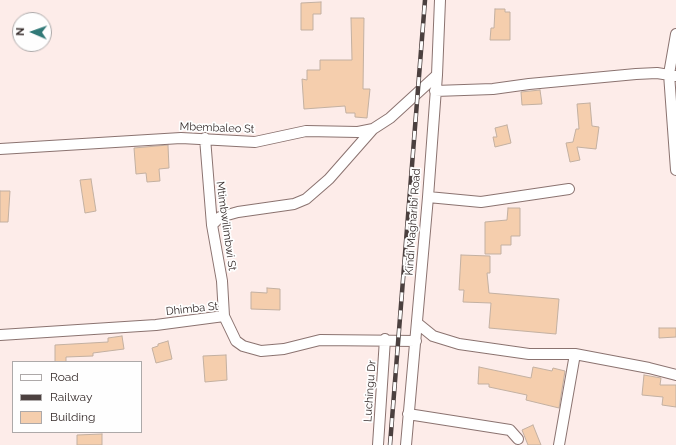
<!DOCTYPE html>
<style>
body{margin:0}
#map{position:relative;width:676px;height:445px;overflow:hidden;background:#fdece9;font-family:Raleway,sans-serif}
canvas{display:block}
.legend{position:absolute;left:12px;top:361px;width:130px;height:72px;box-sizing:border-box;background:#fefefe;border:1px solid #ada9a9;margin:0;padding:5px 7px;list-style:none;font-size:12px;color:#342a29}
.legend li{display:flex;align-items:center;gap:8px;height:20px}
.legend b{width:20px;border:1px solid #ada9a9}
.north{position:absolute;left:12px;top:12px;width:40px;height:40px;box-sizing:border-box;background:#fefefe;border:1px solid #ada9a9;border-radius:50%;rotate:272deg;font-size:11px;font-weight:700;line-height:16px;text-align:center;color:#342a29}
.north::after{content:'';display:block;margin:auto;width:14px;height:18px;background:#307977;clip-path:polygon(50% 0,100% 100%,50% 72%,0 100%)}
</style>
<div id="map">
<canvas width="676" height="445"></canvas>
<ul class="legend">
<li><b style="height:5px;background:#fff"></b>Road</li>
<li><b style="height:5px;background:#4b403f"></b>Railway</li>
<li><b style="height:11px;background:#f5cead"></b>Building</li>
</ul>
<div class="north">N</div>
</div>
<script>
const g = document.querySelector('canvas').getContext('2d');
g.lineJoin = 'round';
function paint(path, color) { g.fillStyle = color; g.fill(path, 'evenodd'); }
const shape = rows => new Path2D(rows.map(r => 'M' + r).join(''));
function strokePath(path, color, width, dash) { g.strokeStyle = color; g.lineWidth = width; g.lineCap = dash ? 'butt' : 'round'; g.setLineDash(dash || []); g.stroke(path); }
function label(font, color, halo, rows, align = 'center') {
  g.font = font + ' Raleway,sans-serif'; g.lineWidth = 3.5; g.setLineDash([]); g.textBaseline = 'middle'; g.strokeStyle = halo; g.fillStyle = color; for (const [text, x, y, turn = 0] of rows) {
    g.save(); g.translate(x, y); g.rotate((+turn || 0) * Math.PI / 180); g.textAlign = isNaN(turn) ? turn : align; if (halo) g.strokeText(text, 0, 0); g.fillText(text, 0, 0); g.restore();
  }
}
const building = shape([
 [321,2,321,14,313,14,313,30,301,30,301,3,321,2],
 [495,9,505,9,505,12,510,12,510,40,490,40,491,28,494,28,495,9],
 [351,18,364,18,363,89,370,89,367,118,355,117,355,113,346,113,345,106,304,109,302,79,307,80,307,70,320,70,320,60,352,60,351,18],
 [540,90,542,104,522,105,521,92,540,90],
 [590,103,592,126,599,127,596,149,577,147,580,160,570,162,566,143,573,142,576,129,579,129,577,104,590,103],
 [507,125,511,143,495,147,493,137,497,137,495,128,507,125],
 [168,145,169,168,159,169,160,181,147,182,146,173,136,174,134,148,168,145],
 [91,179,96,211,85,213,80,180,91,179],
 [0,191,10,191,8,222,0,222,0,191],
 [508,208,520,208,520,236,511,236,511,245,501,245,501,254,485,254,485,222,507,220,508,208],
 [461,255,490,256,490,273,487,273,489,293,559,299,556,334,489,328,491,303,463,302,464,290,459,290,461,255],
 [267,288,280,289,280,310,251,309,251,292,267,293,267,288],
 [659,328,676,328,676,337,659,338,659,328],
 [122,336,124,349,93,353,93,356,66,357,66,362,55,362,55,345,108,342,108,338,122,336],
 [168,341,172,359,156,363,152,348,158,346,158,344,168,341],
 [226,355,227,380,205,382,203,356,226,355],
 [479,367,531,378,533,367,552,371,553,368,565,371,559,408,526,400,527,395,489,387,489,384,478,384,479,367],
 [644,375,661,378,660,385,676,385,676,407,662,405,663,397,642,395,644,375],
 [533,425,541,445,528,445,522,430,533,425],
 [102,434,102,445,77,445,77,435,102,434]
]);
paint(building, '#f5cead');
strokePath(building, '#c3b0a1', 1);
const minor = shape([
 [676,34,669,74,676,170],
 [435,91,493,89,529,84,636,74,657,73,676,76],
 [205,138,212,225,222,281,224,316],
 [0,149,181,138,255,142,306,131,358,132,373,129,390,118,437,75],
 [428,197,481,202,569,189],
 [212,225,220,217,238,212,294,204,306,199,329,179,373,129],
 [417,323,433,336,459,344,529,354,575,354,649,368,676,375],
 [0,335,156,325,224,316,236,341,243,346,261,351,284,349,320,340,416,341],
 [408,414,510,430,518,439],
 [378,445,385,339],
 [406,445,428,197,437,75,440,0],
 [559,445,575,354]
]);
strokePath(minor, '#8b7370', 12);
strokePath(minor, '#fff', 10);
const rail = shape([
 [390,445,425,0]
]);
strokePath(rail, '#4b403f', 4.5);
strokePath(rail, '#fefefe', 3, [9]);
label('11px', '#342a29', '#fefefe', [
 ["Mbembaleo St",217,128,2],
 ["Kindi Magharibi Road",413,222,-86],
 ["Mtimbwilimbwi St",226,226,82],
 ["Dhimba St",192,309,-6],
 ["Luchingu Dr",370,391,-86]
]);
</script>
